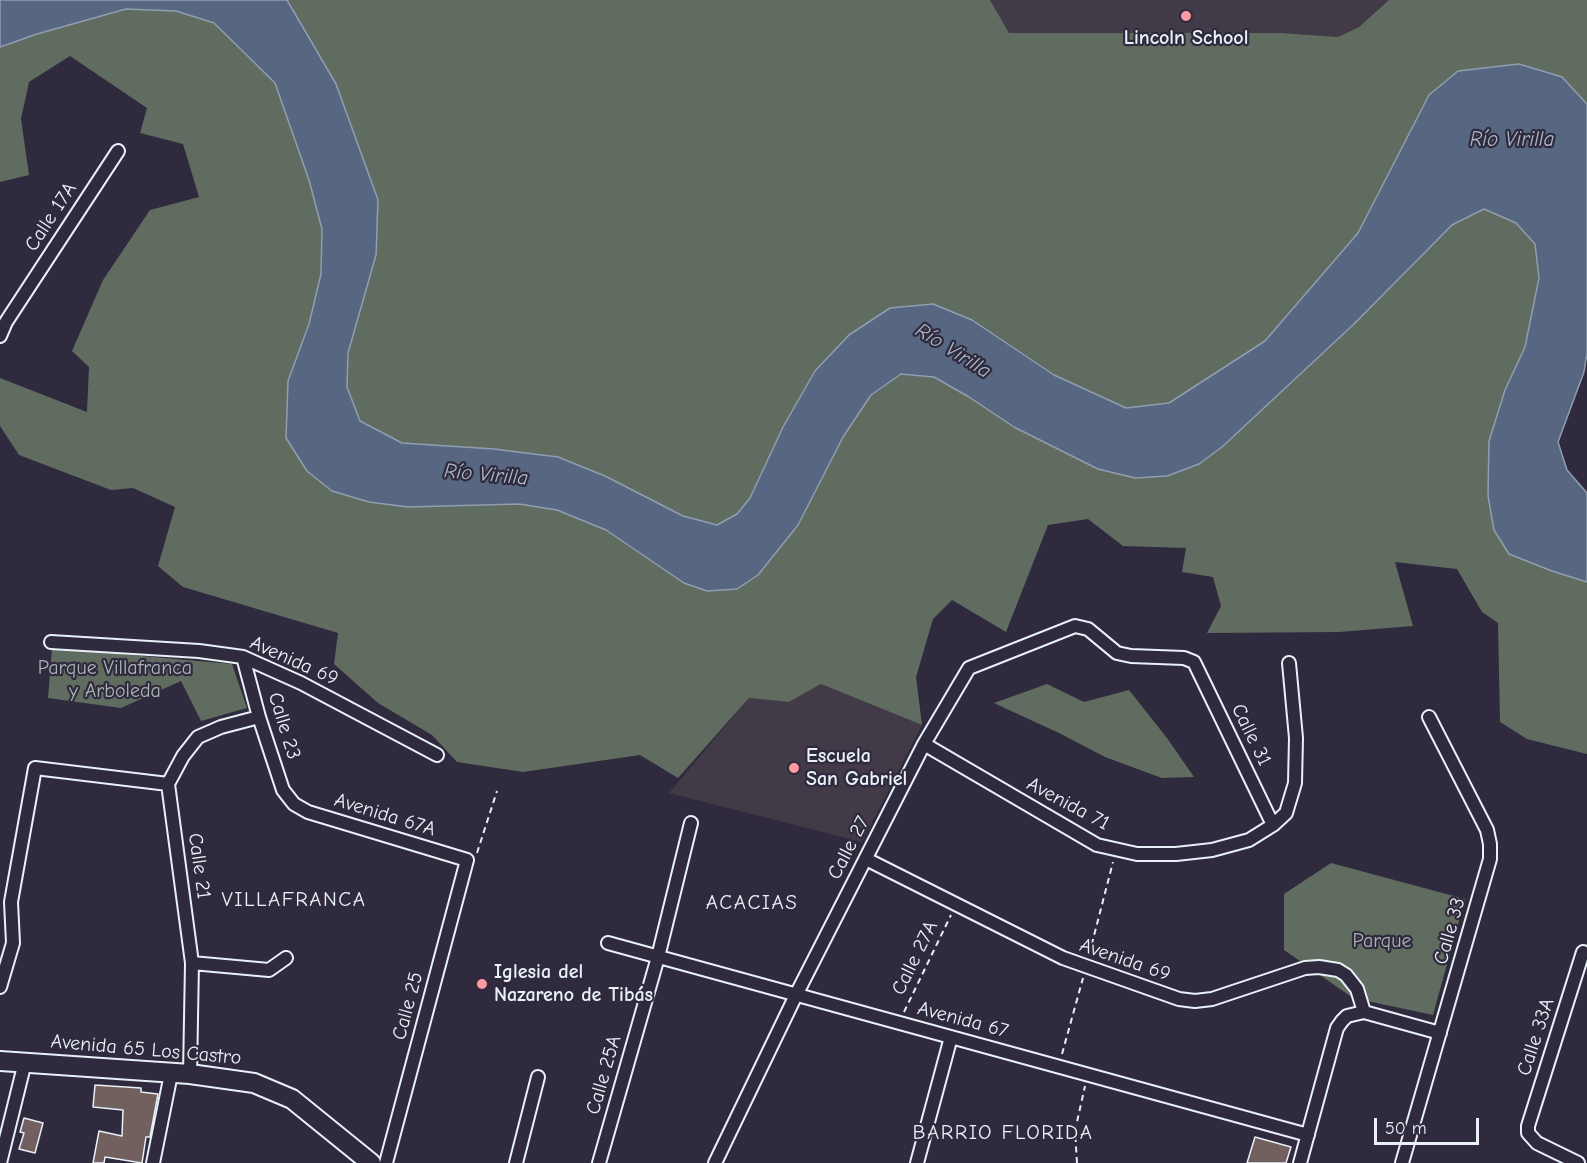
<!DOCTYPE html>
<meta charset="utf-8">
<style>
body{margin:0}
#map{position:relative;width:1587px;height:1163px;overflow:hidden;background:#2f2a3d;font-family:"Comic Neue",sans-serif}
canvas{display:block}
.scale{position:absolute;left:1374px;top:1118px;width:105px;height:27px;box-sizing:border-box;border:3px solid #e8f1f8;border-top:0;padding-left:8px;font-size:18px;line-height:21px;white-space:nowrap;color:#e8f1f8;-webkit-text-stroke:4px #2f2a3d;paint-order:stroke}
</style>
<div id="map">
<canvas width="1587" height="1163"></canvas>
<div class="scale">50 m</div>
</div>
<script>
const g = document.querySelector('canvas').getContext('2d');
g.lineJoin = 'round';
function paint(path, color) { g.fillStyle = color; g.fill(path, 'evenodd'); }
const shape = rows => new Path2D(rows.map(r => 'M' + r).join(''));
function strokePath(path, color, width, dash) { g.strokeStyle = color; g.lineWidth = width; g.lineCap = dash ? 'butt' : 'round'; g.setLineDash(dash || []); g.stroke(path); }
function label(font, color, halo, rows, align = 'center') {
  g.font = font + ' "Comic Neue",sans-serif'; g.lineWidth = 4.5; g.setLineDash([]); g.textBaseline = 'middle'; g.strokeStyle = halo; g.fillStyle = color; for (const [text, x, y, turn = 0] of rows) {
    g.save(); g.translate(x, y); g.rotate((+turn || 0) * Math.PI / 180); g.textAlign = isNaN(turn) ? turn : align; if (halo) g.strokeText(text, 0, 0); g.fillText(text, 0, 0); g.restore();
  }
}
paint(shape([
 [990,0,1389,0,1359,27,1338,37,1281,33,1009,33],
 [821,684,922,725,862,842,669,793,749,698,789,702]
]), '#433a47');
paint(shape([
 [287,0,990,0,1009,33,1281,33,1338,37,1359,27,1389,0,1587,0,1587,104,1562,77,1390,174,1358,233,1265,341,1169,403,1126,408,1054,375,972,320,783,427,750,498,738,514,717,525,683,516,605,476,494,449,402,443,360,421,347,387,348,353,376,255,336,84],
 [126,9,176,11,214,23,275,83,309,180,322,229,321,274,309,324,288,381,286,438,408,507,519,504,557,510,606,530,642,555,758,575,798,525,843,437,871,395,901,374,934,377,969,397,1199,464,1222,447,1354,324,1452,225,1484,209,1516,223,1535,244,1539,278,1525,347,1505,390,1489,441,1552,571,1587,582,1587,754,1527,739,1500,722,1498,623,1482,612,1457,569,1395,562,1413,626,1339,632,1207,633,1221,606,1213,577,1182,572,1186,548,1123,546,1088,519,1048,525,1006,632,952,600,933,619,916,677,922,725,821,684,789,702,749,698,678,778,640,755,523,772,457,762,432,735,378,703,334,664,338,633,183,587,158,566,175,507,133,488,111,490,19,455,0,426,0,378,87,412,89,367,72,351,103,280,150,210,199,197,183,144,140,133,147,108,70,56,29,82,21,119,29,175,0,182,0,47,37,34],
 [52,648,232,664,247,708,201,721,181,681,121,708,48,698],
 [1047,684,1084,702,1129,690,1167,738,1194,777,1162,778,1105,757,1061,734,994,703],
 [1331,863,1465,899,1433,1015,1353,998,1284,950,1284,894]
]), '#616c60');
const water = shape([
 [0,0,287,0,336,84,378,200,376,255,348,353,347,387,360,421,402,443,494,449,558,457,605,476,683,516,717,525,737,514,750,498,783,427,815,371,849,335,890,308,933,304,972,320,1054,375,1126,408,1169,403,1265,341,1358,233,1429,95,1458,71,1519,64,1562,77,1587,104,1587,353,1584,372,1558,442,1567,470,1587,493,1587,582,1552,571,1509,554,1494,530,1488,496,1489,441,1505,390,1525,347,1539,278,1535,244,1516,223,1484,209,1452,225,1354,324,1222,447,1199,464,1167,476,1135,478,1098,469,1014,427,969,397,934,377,901,374,871,395,843,437,798,525,758,575,737,589,707,591,684,583,606,530,557,510,519,504,408,507,369,502,332,491,307,471,286,438,288,381,309,324,321,274,322,229,309,180,275,83,214,23,176,11,126,9,37,34,0,47,0,0]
]);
paint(water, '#576681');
strokePath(water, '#919eb1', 1.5);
const building = shape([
 [95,1085,141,1088,141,1092,158,1094,150,1137,146,1137,142,1163,105,1157,104,1163,93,1163,99,1131,122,1136,123,1110,93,1107,95,1085],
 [24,1118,43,1123,35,1153,19,1149,24,1133,20,1132,24,1118],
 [1255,1137,1291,1147,1286,1163,1247,1163,1255,1137]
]);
paint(building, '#72605f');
strokePath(building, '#e8f1f8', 1.5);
const street = shape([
 [0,336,6,322,118,151],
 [51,642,199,651,243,657,301,683,437,755],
 [243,657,259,717,283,790,294,804,308,812,467,860,386,1163],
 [924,744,1097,845,1137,854,1176,854,1212,850,1249,840,1273,825,1286,813,1295,783,1296,738,1289,663],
 [866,859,1063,958,1179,999,1195,1001,1212,999,1305,968,1319,967,1338,970,1346,975,1357,989,1364,1012],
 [608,943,1308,1135],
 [192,963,269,970,286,958],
 [0,987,13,943,11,902,35,768,168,784],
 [190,1074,192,963,168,784,183,756,198,737,221,727,259,717],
 [0,1163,25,1062],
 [153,1163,171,1074],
 [516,1163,538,1077],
 [599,1163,658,957,691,823],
 [715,1163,796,995,924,744,969,668,1075,626,1088,629,1117,653,1131,656,1184,658,1194,662,1273,825],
 [917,1163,951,1037],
 [1300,1163,1337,1028,1342,1021,1347,1016,1364,1012,1440,1033],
 [1402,1163,1490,859,1490,844,1487,830,1429,717],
 [1578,1163,1537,1143,1528,1133,1528,1126,1583,952]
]);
const secondary = shape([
 [0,1061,190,1074,254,1083,292,1099,371,1163]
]);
strokePath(street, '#e8f1f8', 16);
strokePath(secondary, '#e8f1f8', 22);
strokePath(shape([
 [477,853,497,791],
 [1089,955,1113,862],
 [904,1012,951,915],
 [1062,1054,1083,978],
 [1077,1163,1075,1131,1085,1086]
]), '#e8f1f8', 2, [6, 4.5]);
strokePath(street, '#2f2a3d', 12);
strokePath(secondary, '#2f2a3d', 18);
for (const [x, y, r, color] of [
 [1186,16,6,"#ff9aa2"],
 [794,768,6,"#ff9aa2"],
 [482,984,6,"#ff9aa2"]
]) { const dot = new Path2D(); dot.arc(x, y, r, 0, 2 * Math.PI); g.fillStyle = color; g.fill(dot); strokePath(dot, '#2f2a3d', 2); }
label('bold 20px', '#e8f1f8', '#2f2a3d', [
 ["Lincoln School",1186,38,"center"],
 ["Escuela",806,756],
 ["San Gabriel",806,779],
 ["Iglesia del",494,972],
 ["Nazareno de Tibás",494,995]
], 'left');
label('20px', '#e8f1f8', '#2f2a3d', [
 ["Calle 17A",51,217,-57],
 ["Avenida 69",294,661,24],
 ["Calle 23",284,726,73],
 ["Calle 31",1251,735,64],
 ["Avenida 71",1068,804,28],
 ["Avenida 67A",385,815,17],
 ["Calle 27",849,848,-63],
 ["Calle 21",199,866,82],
 ["Calle 33",1450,931,-74],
 ["Calle 27A",915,958,-64],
 ["Avenida 69",1125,960,19],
 ["Calle 25",408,1006,-75],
 ["Avenida 67",963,1020,15],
 ["Calle 33A",1536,1037,-72],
 ["Avenida 65 Los Castro",146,1050,5],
 ["Calle 25A",604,1075,-74]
]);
label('20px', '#abb5b4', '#2f2a3d', [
 ["Parque Villafranca",115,668],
 ["y Arboleda",115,691],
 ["Parque",1382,941]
]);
label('italic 21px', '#aeb9c8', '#2f2a3d', [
 ["Río Virilla",1512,140],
 ["Río Virilla",953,351,32],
 ["Río Virilla",486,475,5]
]);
g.letterSpacing = '1.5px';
label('21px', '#e8f1f8', '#2f2a3d', [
 ["VILLAFRANCA",294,900],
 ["ACACIAS",752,903],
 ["BARRIO FLORIDA",1003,1133]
]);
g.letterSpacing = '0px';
</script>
